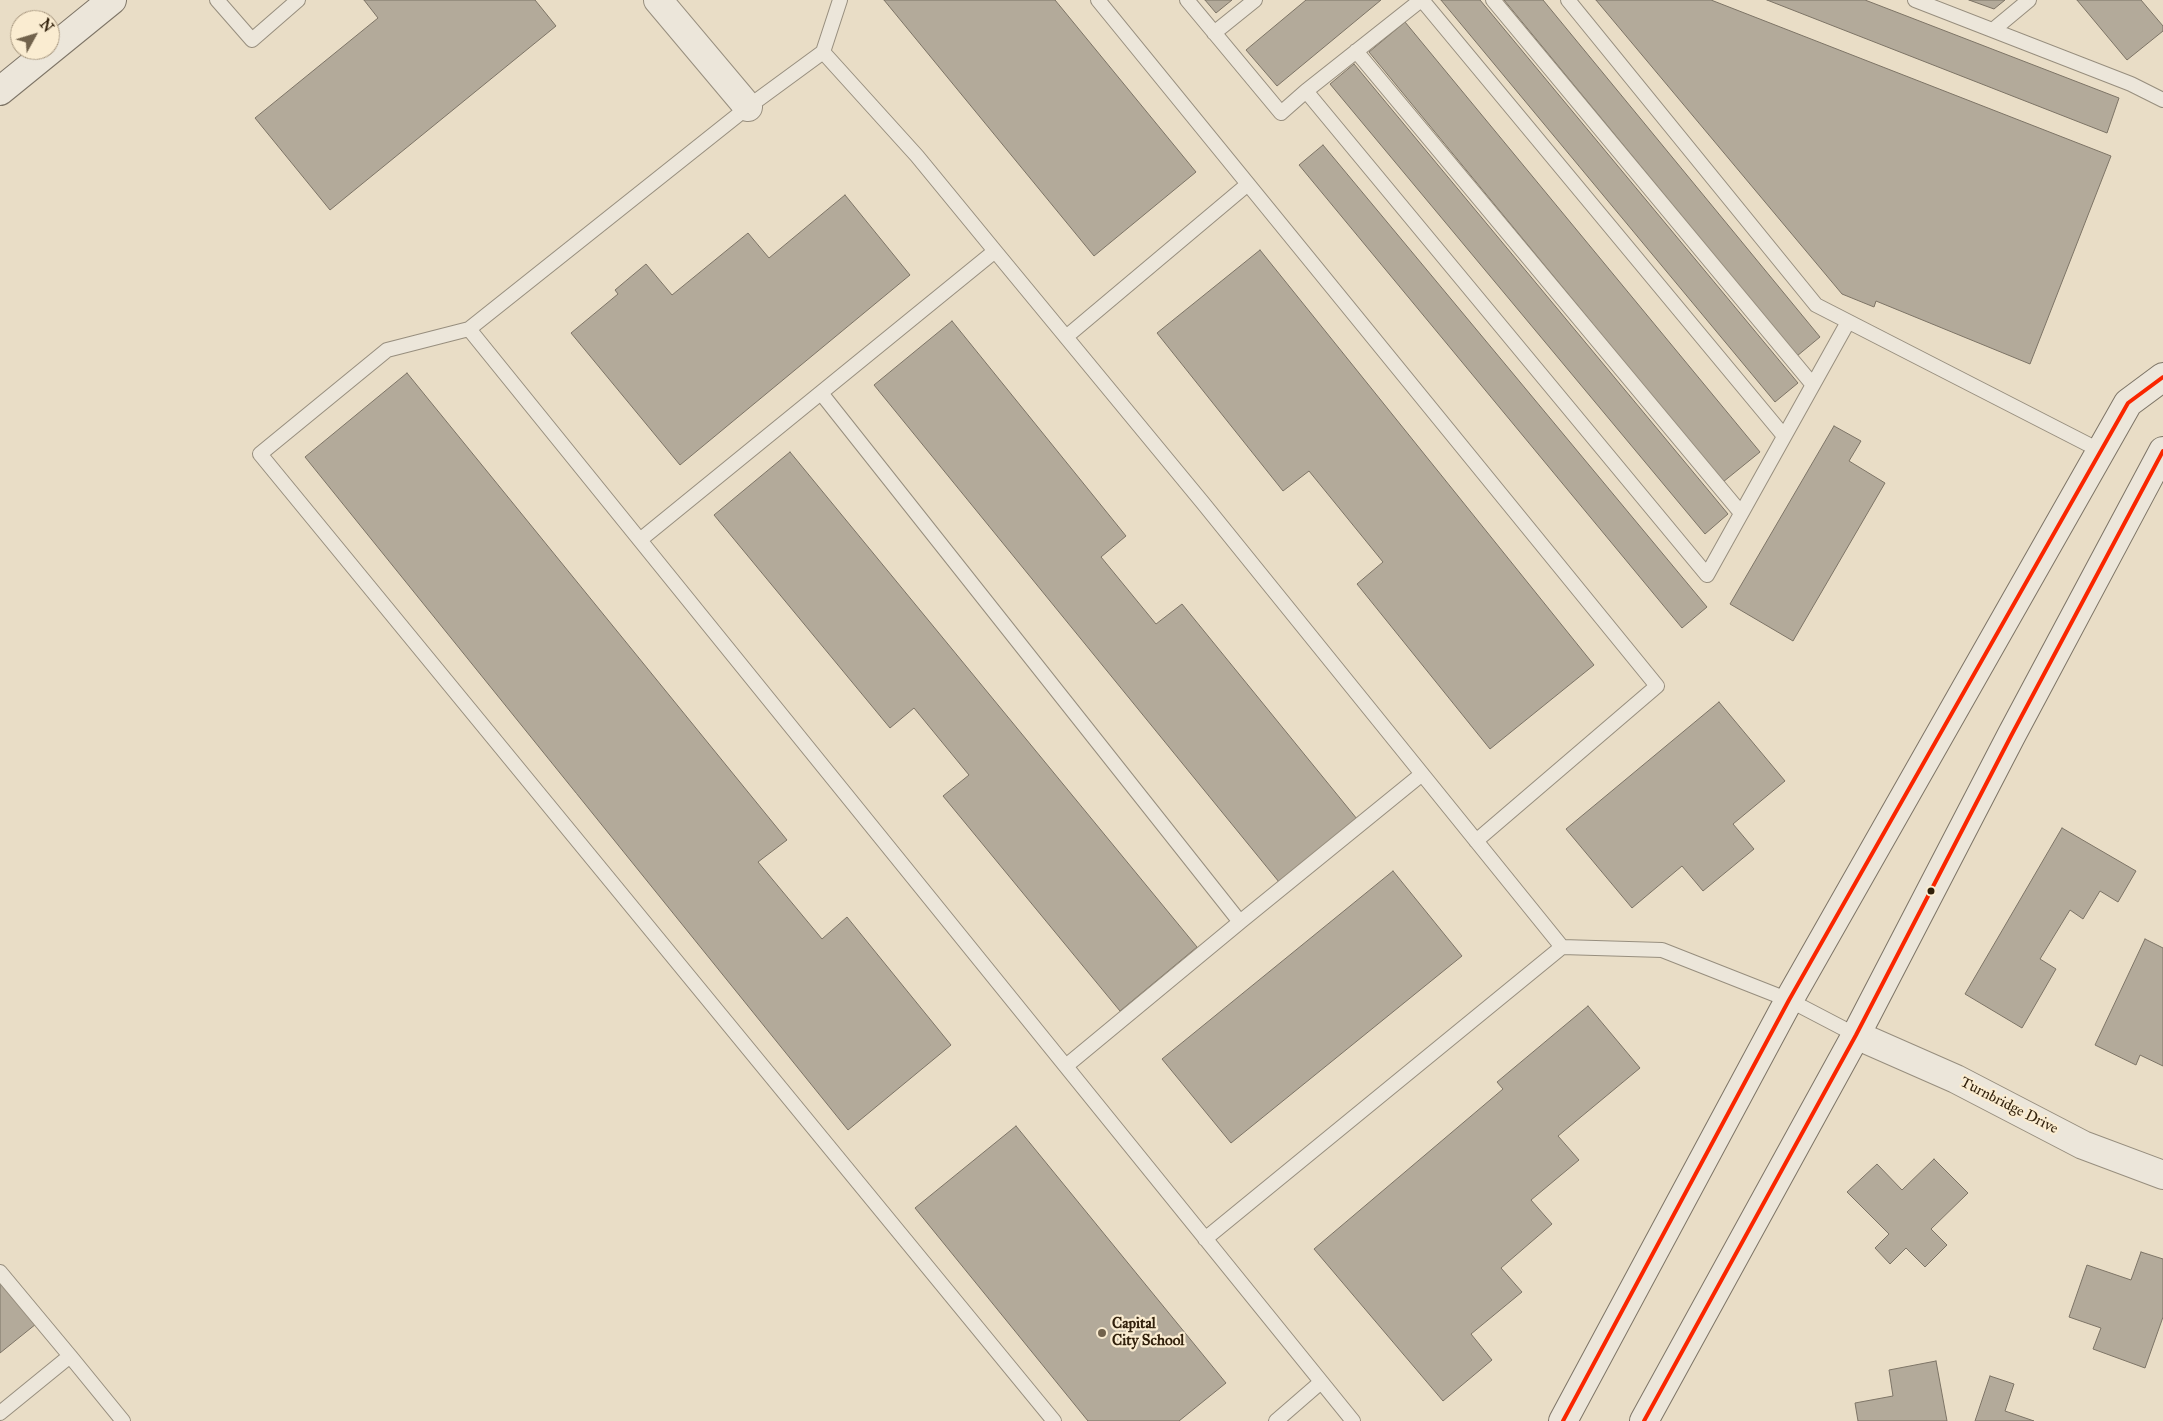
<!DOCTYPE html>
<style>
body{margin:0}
#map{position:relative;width:2163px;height:1421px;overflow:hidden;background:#e9ddc6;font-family:"IM FELL Great Primer",serif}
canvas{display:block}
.north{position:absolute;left:10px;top:10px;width:50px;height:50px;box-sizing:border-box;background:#faecd1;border:1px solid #aa9a82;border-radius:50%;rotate:51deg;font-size:14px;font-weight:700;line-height:20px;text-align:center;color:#31200b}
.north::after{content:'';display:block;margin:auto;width:18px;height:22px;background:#71624c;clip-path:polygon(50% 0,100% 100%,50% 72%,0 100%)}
</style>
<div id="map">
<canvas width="2163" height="1421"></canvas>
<div class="north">N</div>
</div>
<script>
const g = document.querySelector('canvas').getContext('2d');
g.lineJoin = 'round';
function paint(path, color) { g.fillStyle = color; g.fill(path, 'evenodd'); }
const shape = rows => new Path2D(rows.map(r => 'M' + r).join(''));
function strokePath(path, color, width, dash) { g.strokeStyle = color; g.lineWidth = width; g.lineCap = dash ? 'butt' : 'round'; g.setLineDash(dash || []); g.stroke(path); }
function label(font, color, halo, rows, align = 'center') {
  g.font = font + ' "IM FELL Great Primer",serif'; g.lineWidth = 4.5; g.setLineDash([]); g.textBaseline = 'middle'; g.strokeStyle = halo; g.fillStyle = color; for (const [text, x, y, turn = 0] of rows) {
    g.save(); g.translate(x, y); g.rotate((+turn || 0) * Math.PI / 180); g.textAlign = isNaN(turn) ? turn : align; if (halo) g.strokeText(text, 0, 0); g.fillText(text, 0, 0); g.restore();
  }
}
const building = shape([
 [364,0,535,0,556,26,330,210,255,118,378,18,364,0],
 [884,0,1055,0,1196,172,1094,256,884,0],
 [1205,0,1232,0,1216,13,1205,0],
 [1306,0,1381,0,1277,86,1246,50,1306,0],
 [1441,0,1480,0,1798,383,1775,402,1441,0],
 [1504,0,1543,0,1820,337,1797,356,1504,0],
 [1596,0,1711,0,2111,156,2030,364,1876,301,1874,307,1842,294,1596,0],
 [1767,0,1865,0,2119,98,2107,133,1767,0],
 [1969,0,2005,0,1994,9,1969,0],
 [2077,0,2141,0,2163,26,2163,31,2127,60,2077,0],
 [1405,22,1760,452,1723,482,1369,52,1405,22],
 [1354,64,1728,514,1705,534,1330,84,1354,64],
 [1323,145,1707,607,1682,628,1299,165,1323,145],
 [845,195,910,275,680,465,571,333,618,294,615,290,646,264,672,295,748,233,769,258,845,195],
 [1260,250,1594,665,1490,749,1357,584,1383,562,1309,471,1283,491,1157,333,1260,250],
 [952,321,1126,536,1101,557,1156,624,1182,604,1357,819,1279,882,874,385,952,321],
 [407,373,787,840,758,862,822,939,847,917,951,1045,848,1130,305,457,407,373],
 [1834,426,1861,441,1849,461,1885,483,1793,641,1730,604,1834,426],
 [790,452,1197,947,1120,1011,943,796,969,775,914,708,890,728,714,515,790,452],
 [1719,702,1785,781,1733,824,1754,849,1703,891,1682,866,1632,908,1566,829,1719,702],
 [2062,828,2136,871,2118,902,2100,891,2083,919,2070,910,2040,959,2056,969,2022,1028,1965,994,2062,828],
 [1393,871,1462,956,1231,1143,1162,1059,1393,871],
 [2145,939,2163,948,2163,1066,2140,1055,2136,1065,2095,1045,2145,939],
 [1588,1006,1640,1068,1558,1136,1579,1160,1531,1200,1552,1224,1501,1268,1522,1292,1471,1334,1492,1360,1443,1401,1314,1249,1503,1089,1497,1082,1588,1006],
 [1016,1126,1226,1383,1179,1421,1088,1421,915,1208,1016,1126],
 [1934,1159,1968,1193,1931,1229,1947,1245,1925,1267,1906,1248,1890,1264,1875,1248,1889,1234,1847,1192,1877,1164,1902,1190,1934,1159],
 [2141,1252,2163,1259,2163,1317,2145,1368,2093,1349,2101,1328,2069,1317,2087,1265,2131,1280,2141,1252],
 [0,1280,36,1324,0,1353,0,1280],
 [1936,1361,1947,1421,1858,1421,1855,1403,1893,1396,1889,1370,1936,1361],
 [1990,1376,2014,1384,2005,1411,2034,1421,1975,1421,1990,1376]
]);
paint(building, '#b3aa9a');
strokePath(building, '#7d7466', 1);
const lane = shape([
 [217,0,252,40,298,0],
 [840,0,823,52,748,107,469,329,387,350,260,454,1054,1421],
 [1098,0,1657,686,1476,841],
 [1187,0,1281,113,1306,91,1707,575,1848,322],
 [1422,0,1784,436],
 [1493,0,1813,385],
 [1568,0,1816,305,2101,451],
 [1915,0,2131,84,2163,100],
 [1993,30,2029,0],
 [1214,33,1255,0],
 [1356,51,1741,513],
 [823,52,917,156,995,251,1203,503,1562,947],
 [1306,91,1421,0],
 [469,329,1353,1421],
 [1066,337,1248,184],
 [821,393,1240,922,1422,774],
 [640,540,995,251],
 [1066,1066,1240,922],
 [1205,1239,1562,947,1662,950,1789,1000,1856,1035],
 [0,1272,70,1356,0,1413],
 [70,1356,123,1421],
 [1276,1421,1321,1382]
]);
const street = shape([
 [658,0,748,107],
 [1856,1035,1956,1079,2083,1145,2163,1175]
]);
const secondary = shape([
 [0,91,112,0],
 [1563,1421,1789,1000,2128,403,2163,377],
 [1644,1421,1856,1035,2011,736,2163,451]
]);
strokePath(lane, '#978e7e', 16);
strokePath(street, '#978e7e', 30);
strokePath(secondary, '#7d7466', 30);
strokePath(lane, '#ece6da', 14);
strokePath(street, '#ece6da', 28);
strokePath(secondary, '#ece6da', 28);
strokePath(shape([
 [1563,1421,1789,1000,2128,403,2163,377],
 [1644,1421,1856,1035,2011,736,2163,451]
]), '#fa2600', 4);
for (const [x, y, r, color] of [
 [1931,891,4.5,"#31200b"],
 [1102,1333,5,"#71624c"]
]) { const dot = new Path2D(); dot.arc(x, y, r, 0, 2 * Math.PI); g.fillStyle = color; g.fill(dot); strokePath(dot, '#faecd1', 2); }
label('15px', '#31200b', '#faecd1', [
 ["Turnbridge Drive",2009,1106,27]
]);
label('bold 15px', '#31200b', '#faecd1', [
 ["Capital",1112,1324],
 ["City School",1112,1341]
], 'left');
</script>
